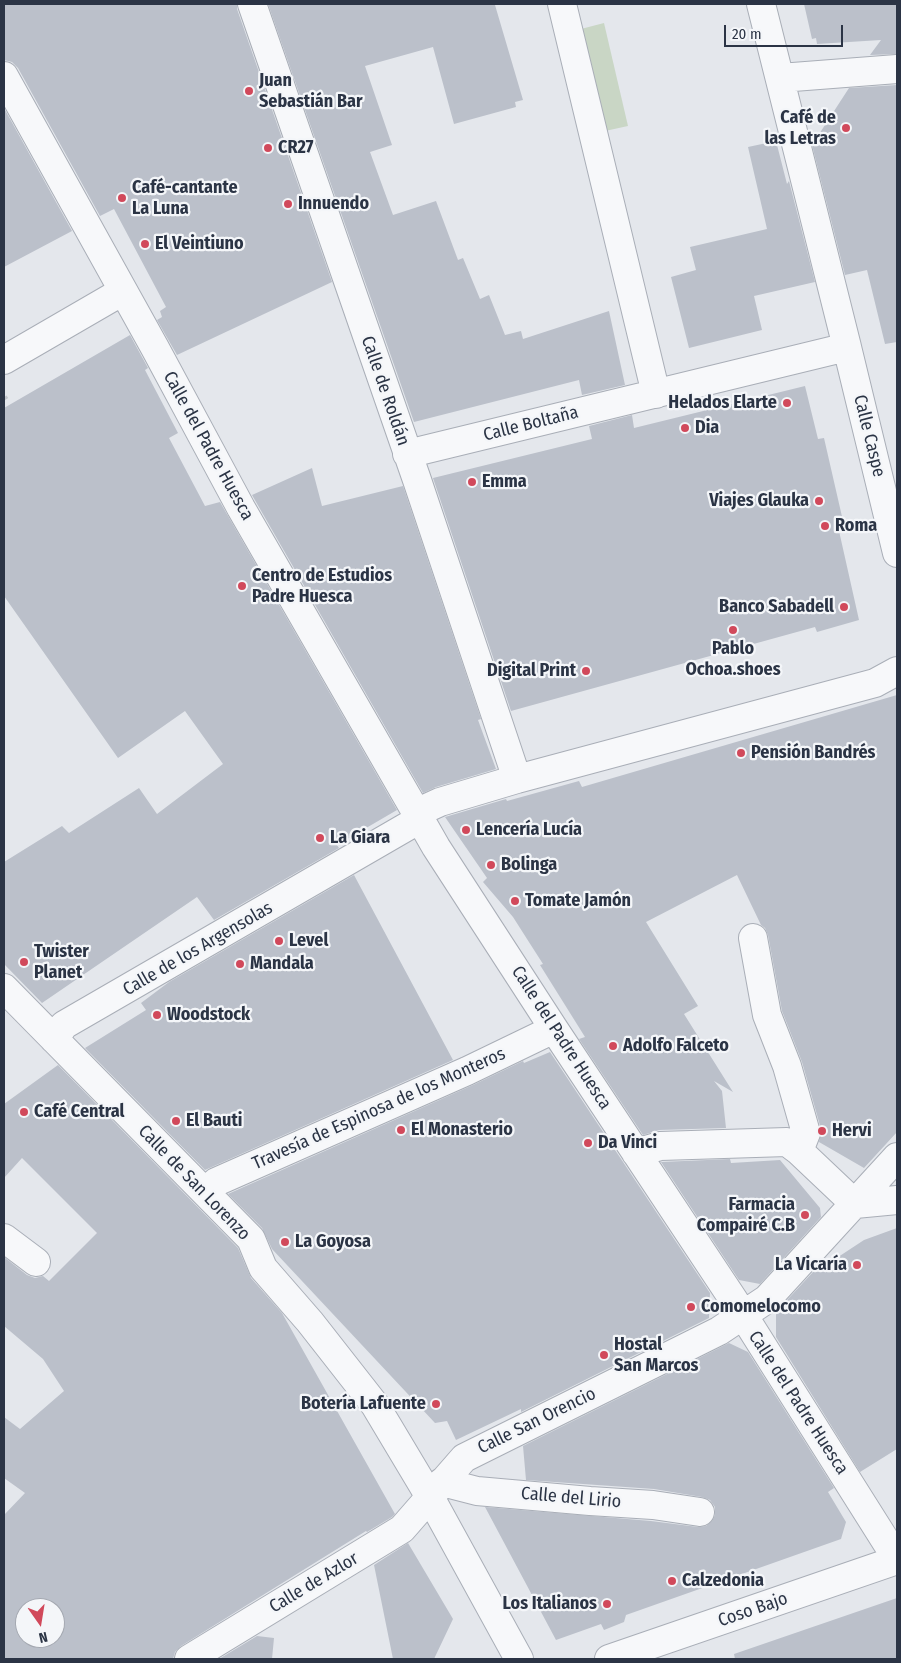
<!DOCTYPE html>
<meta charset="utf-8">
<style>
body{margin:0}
#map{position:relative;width:901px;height:1663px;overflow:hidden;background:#e4e7ec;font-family:"Fira Sans Condensed",sans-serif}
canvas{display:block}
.frame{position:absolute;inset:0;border:5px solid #2b3445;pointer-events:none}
.north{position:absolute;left:15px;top:1598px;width:50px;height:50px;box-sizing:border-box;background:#f4f6f9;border:1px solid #a4a8b1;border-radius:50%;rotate:167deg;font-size:14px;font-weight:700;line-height:20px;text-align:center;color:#2b3445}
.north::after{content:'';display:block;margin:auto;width:18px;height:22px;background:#d1495b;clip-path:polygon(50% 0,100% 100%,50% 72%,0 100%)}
.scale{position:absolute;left:724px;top:25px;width:119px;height:22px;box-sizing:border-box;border:2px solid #2b3445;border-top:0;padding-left:6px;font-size:15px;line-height:18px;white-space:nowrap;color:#2b3445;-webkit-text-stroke:4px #f4f6f9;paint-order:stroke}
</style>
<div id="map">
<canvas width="901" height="1663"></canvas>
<div class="frame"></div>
<div class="north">N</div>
<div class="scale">20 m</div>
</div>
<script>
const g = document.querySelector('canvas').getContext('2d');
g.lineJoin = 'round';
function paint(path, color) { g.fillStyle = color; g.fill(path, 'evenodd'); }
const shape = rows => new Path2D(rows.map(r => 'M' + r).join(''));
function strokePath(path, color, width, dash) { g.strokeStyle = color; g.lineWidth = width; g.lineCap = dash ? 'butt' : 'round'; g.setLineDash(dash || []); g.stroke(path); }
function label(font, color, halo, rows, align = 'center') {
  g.font = font + ' "Fira Sans Condensed",sans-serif'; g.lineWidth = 4.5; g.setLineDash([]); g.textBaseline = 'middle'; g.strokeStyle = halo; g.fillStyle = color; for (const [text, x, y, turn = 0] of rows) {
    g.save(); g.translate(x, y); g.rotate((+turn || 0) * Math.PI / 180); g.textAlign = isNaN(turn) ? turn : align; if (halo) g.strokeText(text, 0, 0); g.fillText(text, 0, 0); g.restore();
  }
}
paint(shape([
 [604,23,628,126,605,131,581,29]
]), '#c9d6c5');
paint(shape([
 [4,4,237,4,237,9,332,282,177,355,157,320,162,317,160,311,166,307,114,209,100,216,18,68,12,62,4,60],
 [268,4,495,5,523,100,515,102,516,107,454,124,433,47,365,66,392,145,370,152,393,215,436,201,458,260,463,258,480,299,489,295,505,335,521,331,523,339,609,311,625,385,582,395,579,380,414,422],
 [804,4,897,4,897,54,870,55,881,40,817,44,816,38,812,39],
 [897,85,897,342,885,344,867,270,845,275,812,145,849,88],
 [4,108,72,231,4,267],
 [776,141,787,184,789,181,815,282,754,296,762,330,689,348,671,277,696,270,690,247,767,229,748,147],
 [130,335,148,368,145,370,178,433,169,438,205,506,220,502,397,810,337,845,339,848,214,920,197,897,42,1003,4,964,4,862,62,826,69,833,139,788,157,814,223,764,185,711,118,758,4,596,4,408],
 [805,386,818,439,824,438,843,521,837,522,859,620,817,632,815,627,511,711,433,478,592,439,589,426,632,415,634,428],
 [312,468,322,506,403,486,481,719,478,720,496,769,436,787,423,793,252,495],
 [897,695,897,1132,864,1168,819,1142,821,1129,802,1062,782,1011,768,935,765,928,761,925,737,875,646,922,698,1006,684,1014,733,1092,714,1081,722,1091,726,1128,659,1130,643,1135,579,1039,585,1037,540,965,543,964,527,939,513,917,483,882,487,878,445,817,506,799,507,801,579,781,582,787],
 [354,875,453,1060,205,1170,85,1048,146,1010,141,1003,169,982],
 [550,1052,710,1293,709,1318,521,1412,521,1409,456,1440,447,1421,435,1423,272,1249,262,1228,228,1194,473,1085,523,1061,524,1063],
 [58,1065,238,1248,251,1278,282,1313,395,1514,392,1517,367,1532,366,1531,181,1646,175,1652,173,1659,4,1659,4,1515,25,1493,4,1478,4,1417,20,1429,64,1391,43,1359,4,1326,4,1257,27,1275,35,1278,43,1276,49,1281,97,1233,22,1158,4,1178,4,1104],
 [25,1608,55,1608,55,1638,25,1638],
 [730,1159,731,1163,780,1160,820,1208,821,1217,760,1284,739,1280,661,1162],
 [897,1228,897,1449,860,1472,776,1337,776,1312,825,1259,826,1265,864,1240],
 [729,1343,748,1352,834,1488,828,1492,846,1522,841,1539,626,1615,624,1622,604,1630,601,1624,556,1640,485,1507,651,1521,698,1527,706,1526,712,1521,715,1515,715,1507,710,1500,702,1497,654,1489,526,1480,523,1446],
 [408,1543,453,1619,434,1659,393,1659,374,1565],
 [897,1598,897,1659,735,1659,734,1654],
 [257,1636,274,1638,272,1659,219,1659]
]), '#bbc0ca');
const minor = shape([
 [252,4,417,480,517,779],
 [562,4,656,394],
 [4,76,155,348,241,508,420,819,64,1025,54,1039],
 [780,78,897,69],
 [847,347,897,553],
 [4,360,123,291],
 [407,454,847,347,761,4],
 [416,813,440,802,517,779,875,683,897,671],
 [420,819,436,847,554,1029,733,1299,897,1559],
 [753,938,767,1015,787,1066,806,1133,799,1151],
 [4,988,251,1239,263,1268,310,1322,375,1405,430,1497,519,1659],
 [636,1153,660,1146,787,1142,799,1151,855,1204],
 [205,1192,216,1182,467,1071,554,1029],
 [855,1204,897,1200],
 [4,1238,36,1262],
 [442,1482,477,1491,590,1501,653,1505,700,1512],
 [189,1659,402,1529,464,1458,719,1331,767,1299,897,1157],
 [609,1659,897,1560]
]);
strokePath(minor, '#a9aeb7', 30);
strokePath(shape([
 [4,399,10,395]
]), '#c2c5cb', 3, [4, 4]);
strokePath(minor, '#f7f8fa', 28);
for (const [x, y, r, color] of [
 [249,91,5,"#d1495b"],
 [846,128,5,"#d1495b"],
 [268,148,5,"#d1495b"],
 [122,198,5,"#d1495b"],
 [288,204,5,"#d1495b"],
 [145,244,5,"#d1495b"],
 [787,403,5,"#d1495b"],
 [685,428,5,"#d1495b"],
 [472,482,5,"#d1495b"],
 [819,501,5,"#d1495b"],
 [825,526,5,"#d1495b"],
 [242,586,5,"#d1495b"],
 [844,607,5,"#d1495b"],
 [733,630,5,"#d1495b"],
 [586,671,5,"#d1495b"],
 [741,753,5,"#d1495b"],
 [466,830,5,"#d1495b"],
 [320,838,5,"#d1495b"],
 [491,865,5,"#d1495b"],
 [515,901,5,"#d1495b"],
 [279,941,5,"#d1495b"],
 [24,962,5,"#d1495b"],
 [240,964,5,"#d1495b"],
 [157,1015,5,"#d1495b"],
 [613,1046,5,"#d1495b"],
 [24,1112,5,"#d1495b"],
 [176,1121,5,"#d1495b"],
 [401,1130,5,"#d1495b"],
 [822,1131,5,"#d1495b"],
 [588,1143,5,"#d1495b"],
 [805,1215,5,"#d1495b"],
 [285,1242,5,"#d1495b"],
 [857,1265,5,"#d1495b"],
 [691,1307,5,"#d1495b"],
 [604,1355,5,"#d1495b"],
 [436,1404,5,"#d1495b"],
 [672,1581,5,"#d1495b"],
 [607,1604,5,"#d1495b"]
]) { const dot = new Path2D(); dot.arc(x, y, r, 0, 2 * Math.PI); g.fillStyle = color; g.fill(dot); strokePath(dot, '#f4f6f9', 2); }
label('bold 18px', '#2b3445', '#f4f6f9', [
 ["Juan",259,81],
 ["Sebastián Bar",259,102],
 ["Café de",836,118,"right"],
 ["las Letras",836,139,"right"],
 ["CR27",278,148],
 ["Café-cantante",132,188],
 ["La Luna",132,209],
 ["Innuendo",298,204],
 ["El Veintiuno",155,244],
 ["Helados Elarte",777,403,"right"],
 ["Dia",695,428],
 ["Emma",482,482],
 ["Viajes Glauka",809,501,"right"],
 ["Roma",835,526],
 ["Centro de Estudios",252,576],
 ["Padre Huesca",252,597],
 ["Banco Sabadell",834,607,"right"],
 ["Pablo",733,649,"center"],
 ["Ochoa.shoes",733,670,"center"],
 ["Digital Print",576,671,"right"],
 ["Pensión Bandrés",751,753],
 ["Lencería Lucía",476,830],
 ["La Giara",330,838],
 ["Bolinga",501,865],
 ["Tomate Jamón",525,901],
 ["Level",289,941],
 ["Twister",34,952],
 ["Planet",34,973],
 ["Mandala",250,964],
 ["Woodstock",167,1015],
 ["Adolfo Falceto",623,1046],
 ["Café Central",34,1112],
 ["El Bauti",186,1121],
 ["El Monasterio",411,1130],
 ["Hervi",832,1131],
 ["Da Vinci",598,1143],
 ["Farmacia",795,1205,"right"],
 ["Compairé C.B",795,1226,"right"],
 ["La Goyosa",295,1242],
 ["La Vicaría",847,1265,"right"],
 ["Comomelocomo",701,1307],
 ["Hostal",614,1345],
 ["San Marcos",614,1366],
 ["Botería Lafuente",426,1404,"right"],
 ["Calzedonia",682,1581],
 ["Los Italianos",597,1604,"right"]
], 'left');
label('18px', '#2b3445', '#f4f6f9', [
 ["Calle de Roldán",385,391,71],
 ["Calle Boltaña",531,424,-14],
 ["Calle Caspe",869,436,76],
 ["Calle del Padre Huesca",208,446,61],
 ["Calle de los Argensolas",198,949,-30],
 ["Calle del Padre Huesca",561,1038,57],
 ["Travesía de Espinosa de los Monteros",379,1109,-24],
 ["Calle de San Lorenzo",194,1183,46],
 ["Calle del Padre Huesca",798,1403,57],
 ["Calle San Orencio",537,1421,-26],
 ["Calle del Lirio",571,1498,5],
 ["Calle de Azlor",314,1583,-31],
 ["Coso Bajo",753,1610,-19]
]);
</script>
